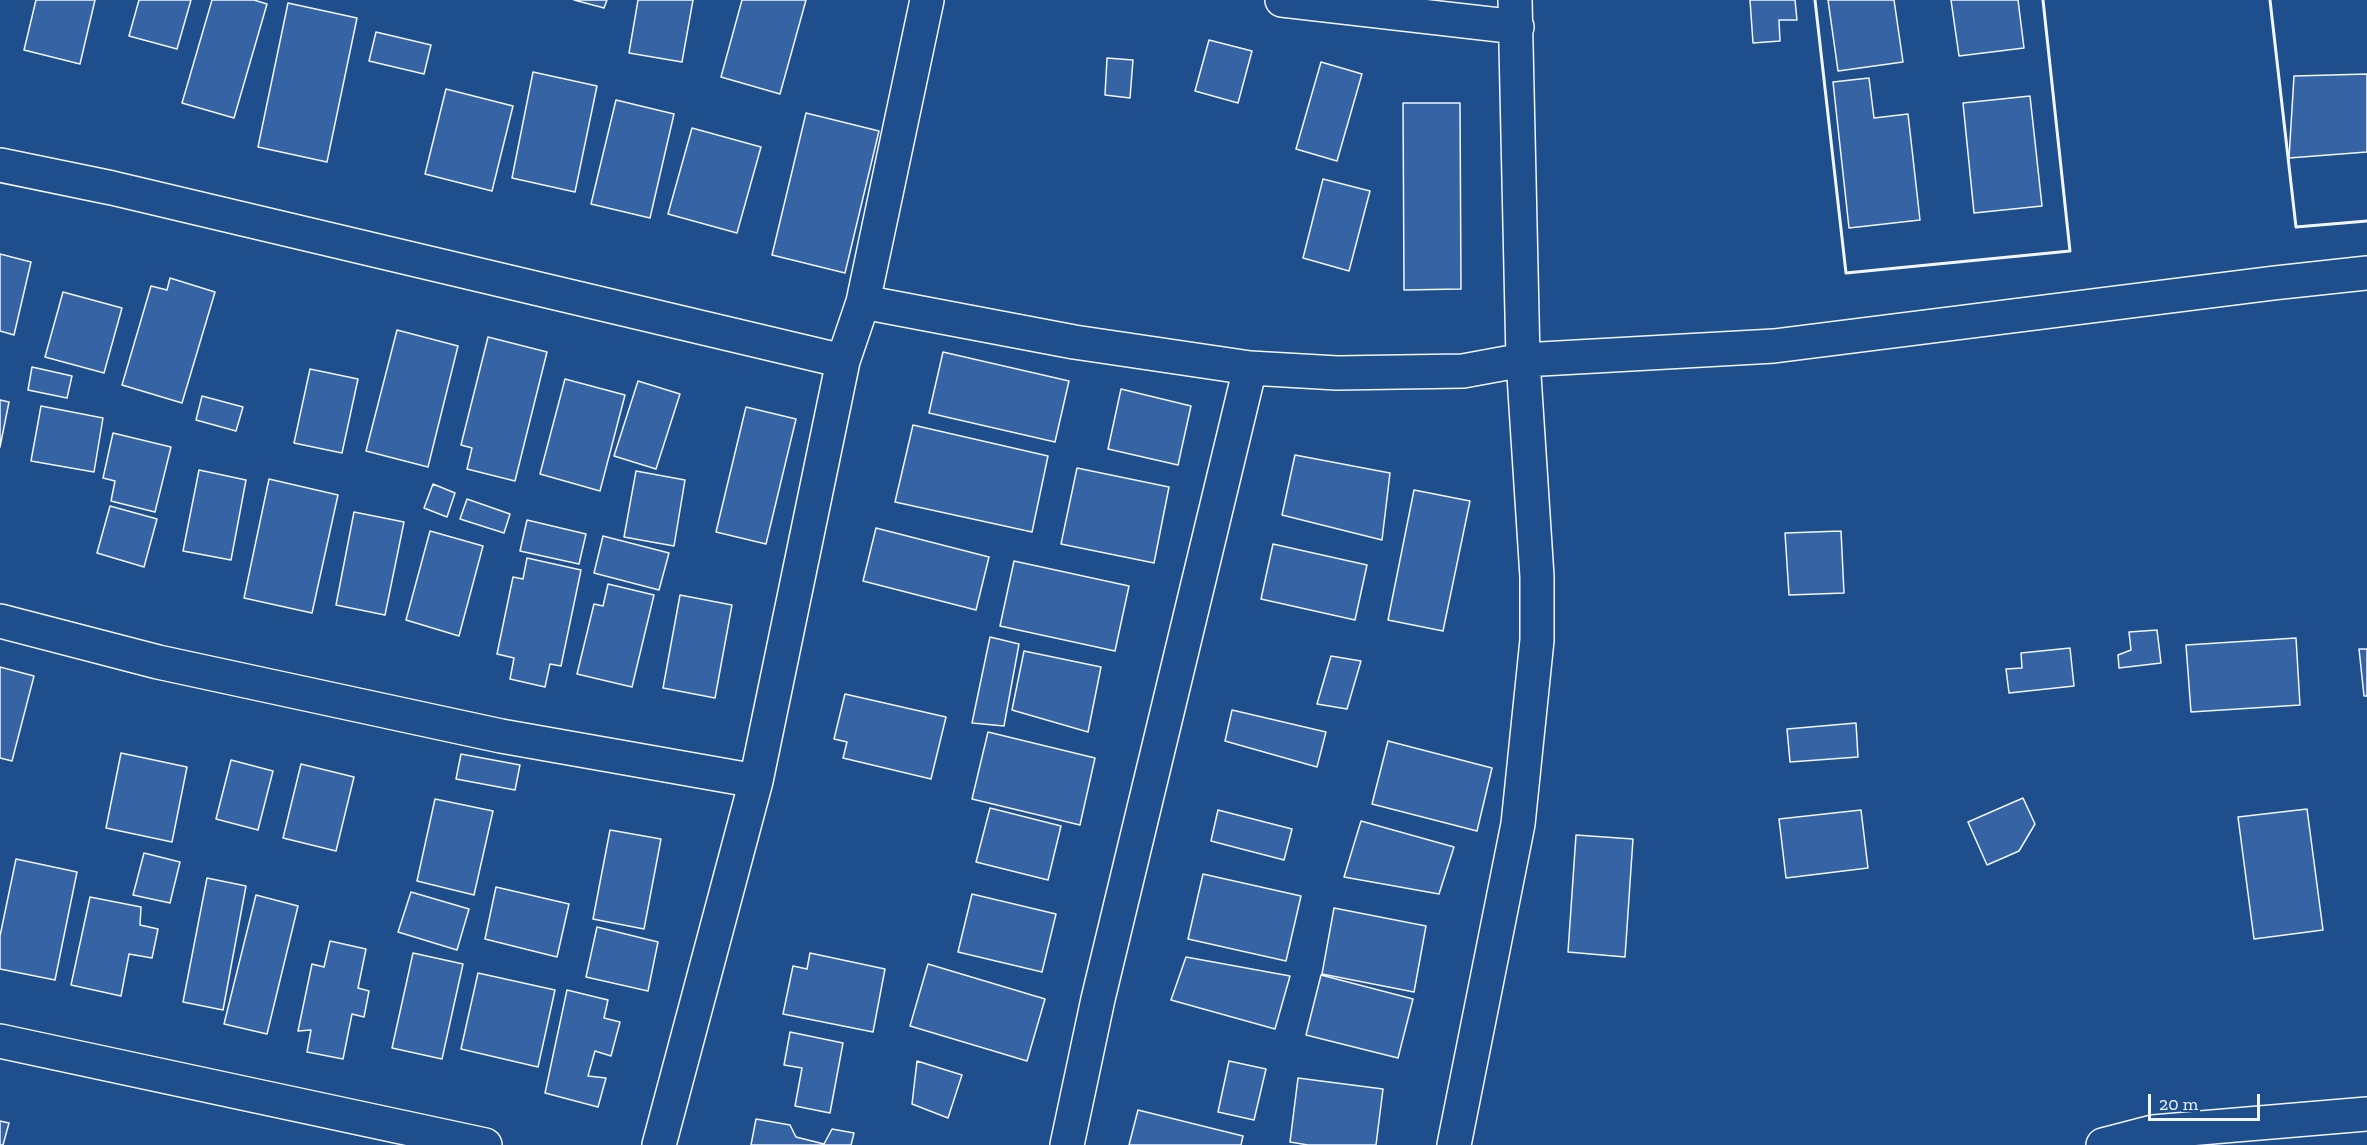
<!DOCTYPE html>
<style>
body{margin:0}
#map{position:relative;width:2367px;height:1145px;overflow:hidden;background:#1f4e8c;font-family:"Zilla Slab",serif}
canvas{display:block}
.scale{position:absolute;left:2148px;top:1094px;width:112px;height:27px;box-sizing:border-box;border:3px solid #f2f6ff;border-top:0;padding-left:8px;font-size:18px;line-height:21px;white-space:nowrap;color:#f2f6ff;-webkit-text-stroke:4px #1f4e8c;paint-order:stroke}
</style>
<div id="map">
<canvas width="2367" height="1145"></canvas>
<div class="scale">20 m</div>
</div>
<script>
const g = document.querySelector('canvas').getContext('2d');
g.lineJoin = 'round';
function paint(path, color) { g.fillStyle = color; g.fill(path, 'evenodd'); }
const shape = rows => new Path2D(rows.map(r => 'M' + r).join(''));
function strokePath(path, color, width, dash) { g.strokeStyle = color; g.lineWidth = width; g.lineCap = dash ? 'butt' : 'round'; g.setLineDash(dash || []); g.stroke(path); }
const building = shape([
 [36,0,95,0,80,64,24,50,36,0],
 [139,0,191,0,177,49,129,36,139,0],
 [212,0,254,0,267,4,234,118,182,103,212,0],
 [574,0,607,0,604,8,574,0],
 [638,0,693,0,682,62,629,53,638,0],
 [742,0,806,0,780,94,721,77,742,0],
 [1750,0,1795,0,1797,20,1779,20,1780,41,1753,43,1750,0],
 [1828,0,1894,0,1903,62,1838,71,1828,0],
 [1951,0,2018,0,2024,48,1959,56,1951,0],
 [288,3,357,18,327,162,258,147,288,3],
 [376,32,431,45,424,74,369,61,376,32],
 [1209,40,1252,51,1238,103,1195,91,1209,40],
 [1107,58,1133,60,1130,98,1105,95,1107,58],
 [1321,62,1362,74,1337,161,1296,149,1321,62],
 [533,72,597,86,575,192,512,178,533,72],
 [2367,74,2367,152,2289,158,2294,76,2367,74],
 [1869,78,1874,118,1908,114,1920,220,1849,228,1833,82,1869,78],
 [446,89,513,106,492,191,425,174,446,89],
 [2030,96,2042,206,1974,213,1963,103,2030,96],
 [616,100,674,114,650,218,591,204,616,100],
 [1403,103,1460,103,1461,289,1404,290,1403,103],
 [806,113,879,131,845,273,772,255,806,113],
 [692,128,761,147,737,233,668,214,692,128],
 [1323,179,1370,191,1349,271,1303,258,1323,179],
 [0,254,31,262,14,335,0,331,0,254],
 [170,278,215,292,182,403,122,385,151,286,167,290,170,278],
 [63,292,122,308,104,373,45,357,63,292],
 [397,330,458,346,428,467,366,451,397,330],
 [488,337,547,352,515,481,467,469,472,448,461,445,488,337],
 [943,352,1069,381,1055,442,929,413,943,352],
 [32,367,72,376,67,398,28,390,32,367],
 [310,369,358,379,342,453,294,443,310,369],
 [565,379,625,395,600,491,540,474,565,379],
 [638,381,680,394,656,469,614,456,638,381],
 [1121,389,1191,406,1178,465,1108,449,1121,389],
 [202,396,243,407,236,431,196,420,202,396],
 [0,400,9,402,0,447,0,400],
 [41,406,103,418,94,472,31,461,41,406],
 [746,407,796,419,766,544,716,532,746,407],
 [913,425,1048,456,1032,532,895,502,913,425],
 [113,433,171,447,155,512,111,501,115,481,103,478,113,433],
 [1295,455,1390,473,1382,540,1282,515,1295,455],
 [1077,468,1169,487,1154,563,1061,544,1077,468],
 [199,470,246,480,231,560,183,551,199,470],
 [636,471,685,480,674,546,624,537,636,471],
 [269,479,338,495,312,613,244,598,269,479],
 [433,484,455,493,447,517,424,508,433,484],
 [1414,490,1470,501,1443,631,1388,620,1414,490],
 [467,499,510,514,504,533,460,519,467,499],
 [110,506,157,519,144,567,97,553,110,506],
 [354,512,404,522,385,615,336,605,354,512],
 [527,520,586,534,579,564,520,551,527,520],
 [876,528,989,557,976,610,863,581,876,528],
 [430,531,483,546,459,636,406,620,430,531],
 [1841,531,1844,593,1789,595,1785,533,1841,531],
 [603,536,669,553,659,590,594,573,603,536],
 [1273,544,1367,565,1355,620,1261,599,1273,544],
 [527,558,581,570,561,666,550,664,545,687,510,679,514,658,497,654,513,577,523,579,527,558],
 [1014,561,1129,586,1115,651,1000,626,1014,561],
 [608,584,654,595,632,687,577,674,594,604,603,606,608,584],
 [680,595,732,605,715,698,663,688,680,595],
 [2157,630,2161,663,2119,668,2118,655,2131,650,2129,632,2157,630],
 [990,637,1019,644,1004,726,972,723,990,637],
 [2296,638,2300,705,2191,712,2186,645,2296,638],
 [2070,648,2074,686,2009,693,2006,669,2022,668,2021,653,2070,648],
 [2359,649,2367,649,2367,696,2364,696,2359,649],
 [1024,651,1101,667,1088,732,1012,710,1024,651],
 [1331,656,1361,661,1347,709,1317,704,1331,656],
 [0,667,34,676,12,761,0,758,0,667],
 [845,694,946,717,931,779,843,758,847,742,834,739,845,694],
 [1232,710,1326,732,1317,767,1225,741,1232,710],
 [1856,723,1858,757,1790,762,1787,729,1856,723],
 [988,732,1095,758,1080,825,972,799,988,732],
 [1388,741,1492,768,1477,831,1372,804,1388,741],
 [121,753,187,767,172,842,106,828,121,753],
 [461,754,520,765,515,790,456,779,461,754],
 [231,760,273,771,258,830,216,819,231,760],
 [301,764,354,777,336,851,283,838,301,764],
 [2023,798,2035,824,2019,851,1987,865,1968,822,2023,798],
 [435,799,493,811,474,895,417,881,435,799],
 [990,808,1061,826,1048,880,976,862,990,808],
 [2307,809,2323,930,2254,939,2238,817,2307,809],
 [1218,810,1292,829,1284,860,1211,841,1218,810],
 [1861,810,1868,868,1786,878,1779,819,1861,810],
 [1361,821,1454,847,1439,894,1344,877,1361,821],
 [610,830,661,839,644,929,593,919,610,830],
 [1576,835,1633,839,1625,957,1568,952,1576,835],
 [144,853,180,862,170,903,133,895,144,853],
 [16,859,77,872,55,980,0,969,0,936,16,859],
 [1203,874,1301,896,1286,961,1188,939,1203,874],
 [207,878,246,886,223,1010,183,1002,207,878],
 [496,887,569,904,557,957,485,939,496,887],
 [411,892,469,909,457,950,398,932,411,892],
 [972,894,1056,914,1042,972,958,952,972,894],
 [256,895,298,906,267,1034,224,1024,256,895],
 [90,897,141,907,140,925,158,929,152,958,129,954,121,996,71,985,90,897],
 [1334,908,1426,926,1414,992,1322,974,1334,908],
 [597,927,658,942,648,991,586,977,597,927],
 [330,941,366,949,358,988,369,991,364,1017,352,1014,343,1059,307,1052,311,1030,298,1031,312,964,324,967,330,941],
 [413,953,463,964,442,1059,392,1048,413,953],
 [810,953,885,969,873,1032,783,1014,793,966,807,969,810,953],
 [1186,957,1290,976,1275,1029,1171,1000,1186,957],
 [928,964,1045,999,1027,1061,910,1026,928,964],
 [478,973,555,990,538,1067,461,1049,478,973],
 [1321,975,1413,999,1398,1058,1306,1035,1321,975],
 [567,990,608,1000,604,1018,620,1022,611,1056,595,1051,588,1076,606,1078,598,1107,545,1093,567,990],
 [790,1032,843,1043,830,1113,795,1106,802,1068,784,1065,790,1032],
 [917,1061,962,1075,948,1118,912,1104,917,1061],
 [1229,1061,1266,1069,1254,1120,1218,1112,1229,1061],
 [1298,1078,1383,1089,1376,1145,1308,1145,1290,1142,1298,1078],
 [1138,1110,1243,1136,1241,1145,1129,1145,1138,1110],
 [756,1119,790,1125,796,1137,824,1144,832,1129,854,1133,851,1145,751,1145,756,1119],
 [0,1121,9,1123,3,1145,0,1145,0,1121]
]);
paint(building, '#3563a3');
strokePath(building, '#f2f6ff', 1.5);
const street = shape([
 [1282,0,1517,27],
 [0,165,112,188,843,361],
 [863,302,1074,342,1250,368,1337,373,1463,371,1523,360,1774,346,2274,283,2367,273],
 [0,621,158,662,501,736,756,781],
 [0,1041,485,1145],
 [659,1145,756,781,843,361,863,302,927,0],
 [1067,1145,1098,999,1250,368],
 [1454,1145,1518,824,1537,640,1537,577,1523,360,1515,0],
 [2103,1145,2153,1132,2367,1114]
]);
strokePath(street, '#f2f6ff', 36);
strokePath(street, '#1f4e8c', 33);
strokePath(shape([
 [1815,0,1846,273,2070,251,2043,0],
 [2270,0,2296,227,2367,221]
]), '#f2f6ff', 3);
</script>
